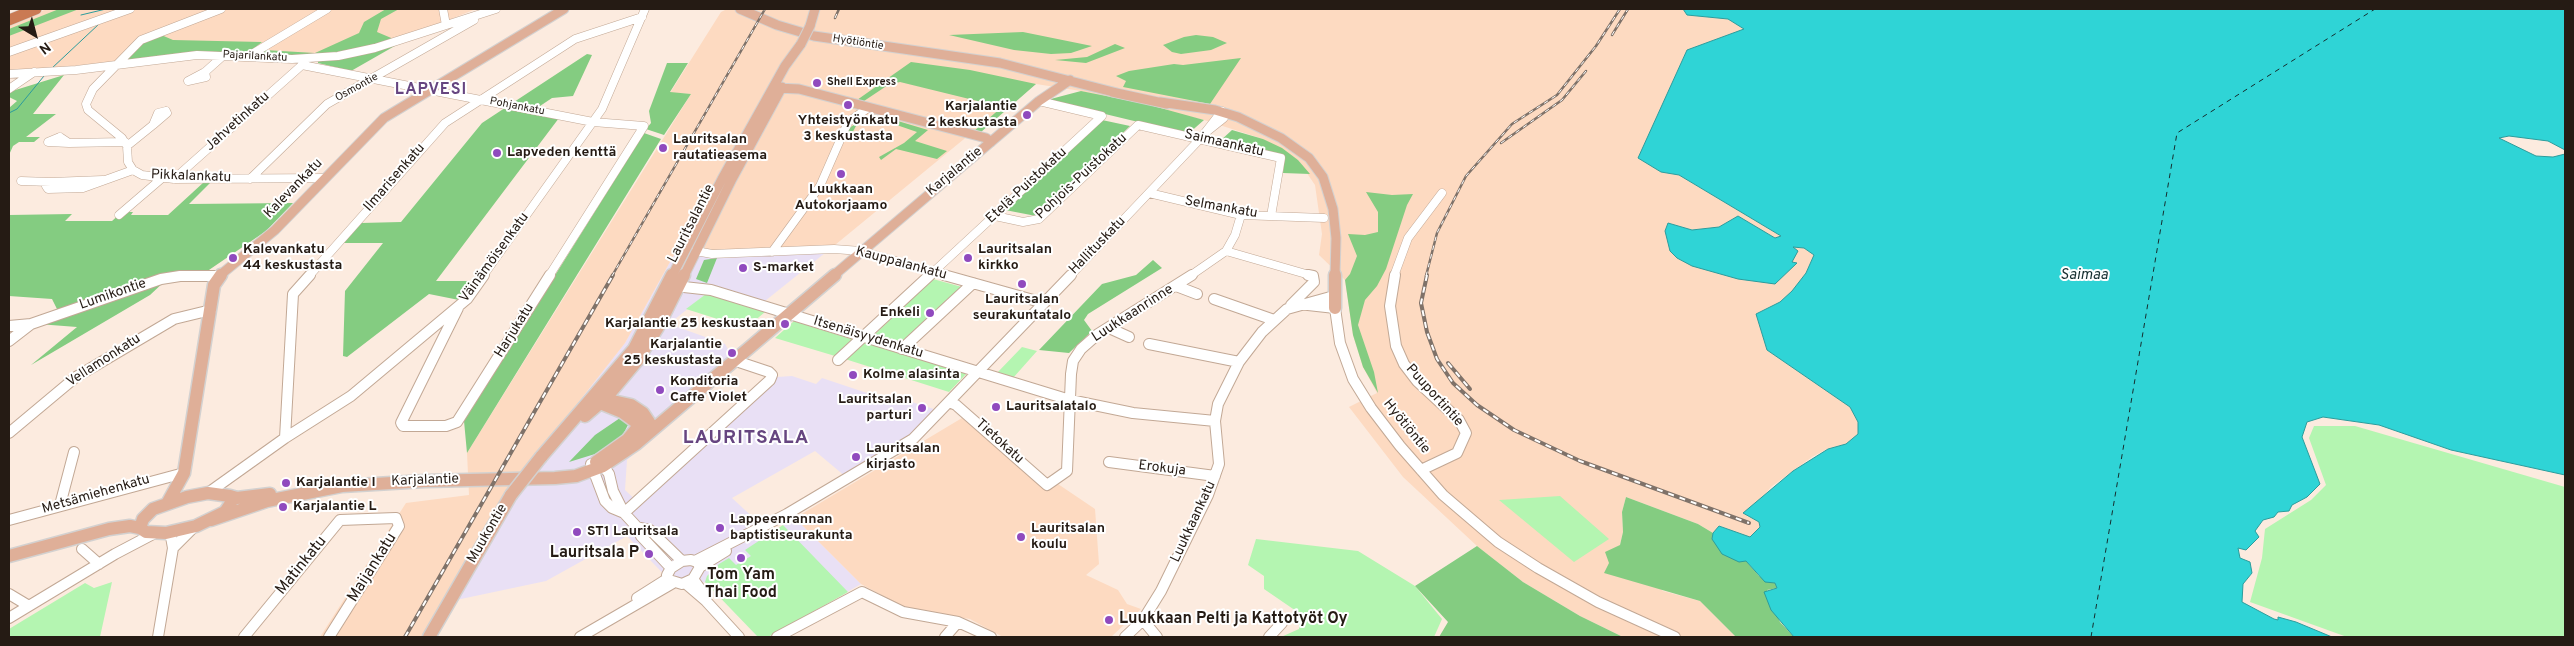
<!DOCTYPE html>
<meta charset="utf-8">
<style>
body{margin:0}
#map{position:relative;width:2574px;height:646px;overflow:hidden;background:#fcebdf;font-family:Overpass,sans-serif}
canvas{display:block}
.frame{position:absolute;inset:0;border:10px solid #251b14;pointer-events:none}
.north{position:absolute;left:10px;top:10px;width:50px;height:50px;-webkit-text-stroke:4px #fff;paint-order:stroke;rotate:143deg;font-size:14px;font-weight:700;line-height:20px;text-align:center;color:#251b14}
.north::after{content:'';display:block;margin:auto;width:18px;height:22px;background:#251b14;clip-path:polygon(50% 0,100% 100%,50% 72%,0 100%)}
</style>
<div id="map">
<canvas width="2574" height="646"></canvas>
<div class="frame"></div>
<div class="north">N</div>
</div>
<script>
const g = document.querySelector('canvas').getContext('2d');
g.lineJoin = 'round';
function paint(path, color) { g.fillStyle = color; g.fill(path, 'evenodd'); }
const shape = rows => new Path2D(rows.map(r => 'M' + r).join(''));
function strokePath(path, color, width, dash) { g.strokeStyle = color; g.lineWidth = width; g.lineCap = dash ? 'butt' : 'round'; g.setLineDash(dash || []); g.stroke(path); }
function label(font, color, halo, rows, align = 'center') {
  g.font = font + ' Overpass,sans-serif'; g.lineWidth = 4; g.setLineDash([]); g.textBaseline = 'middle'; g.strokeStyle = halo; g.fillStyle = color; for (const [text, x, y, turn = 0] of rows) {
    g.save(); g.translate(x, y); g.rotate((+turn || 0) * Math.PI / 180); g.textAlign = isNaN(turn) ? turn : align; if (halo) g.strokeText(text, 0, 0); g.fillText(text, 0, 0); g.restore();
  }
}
paint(shape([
 [835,245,755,309,706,294,669,324,725,344,737,365,627,460,625,490,639,503,777,377,792,376,816,384,822,378,882,398,893,396,937,410,904,443,846,477,815,451,732,498,771,534,795,518,861,584,768,637,758,637,706,582,677,588,627,536,546,581,442,603,504,496,625,343,675,253]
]), '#e9e0f5');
paint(shape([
 [47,9,476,9,411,35,327,55,206,53,9,72,9,24],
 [727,9,1683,9,1687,15,1728,19,1745,29,1687,50,1639,158,1661,172,1679,175,1781,236,1775,238,1738,216,1719,227,1692,230,1668,223,1665,231,1804,248,1814,256,1806,273,1794,291,1780,302,1757,314,1767,350,1850,407,1858,422,1858,434,1846,444,1827,449,1812,457,1771,487,1747,516,1759,522,1760,527,1750,538,1720,526,1713,533,1698,524,1626,497,1622,512,1623,532,1620,545,1663,591,1700,601,1736,637,1623,637,1580,616,1523,582,1477,546,1403,477,1349,407,1377,393,1363,367,1353,335,1345,280,1319,255,1322,234,1315,185,1298,160,1263,139,1204,120,1081,91,1036,84,1003,107,835,245,675,253,625,343,504,497,422,637,320,637,406,503,469,495,467,453,691,94,670,93,721,12],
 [962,418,1046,490,1058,484,1095,509,1099,564,1086,575,1118,590,1127,604,1141,609,1111,637,1003,637,970,619,908,609,861,584,795,518]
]), '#fddac1');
paint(shape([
 [933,279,962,287,902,346,872,337],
 [706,294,765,312,746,328,686,309],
 [794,321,854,340,835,356,775,338],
 [864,342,967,373,949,392,845,359],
 [1022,347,1037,351,1013,378,997,373],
 [2314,426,2355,426,2565,487,2565,637,2347,637,2250,602,2262,558,2265,529,2311,500,2326,485,2309,438],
 [1560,496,1609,539,1574,562,1499,500],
 [783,525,848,592,768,637,758,637,705,582,707,576,719,564,729,558,736,565,751,556,745,550],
 [1256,539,1358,551,1415,586,1442,619,1434,637,1281,637,1299,629,1299,613,1264,589,1264,576,1248,565],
 [112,582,100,637,9,637,9,629,85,583,94,588]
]), '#b4f5b1');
paint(shape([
 [59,9,79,9,9,36,9,29],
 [386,9,399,9,381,19,377,32,396,40,354,51,312,56,261,55,259,53,264,50,315,53,359,33,364,22],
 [1023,32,1092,46,1071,53,1051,54,1014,50,949,35],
 [159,34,173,40,262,42,248,53,206,53,125,60,147,39],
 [1196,35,1213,37,1227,43,1211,50,1181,54,1172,52,1163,45,1184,37],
 [400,43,351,71,318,63,318,61],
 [1115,44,1125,48,1086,63,1055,60,1087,57],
 [587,54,592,55,573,96,552,98,531,112,559,118,436,281,473,281,459,300,429,294,347,357,343,356,345,291,383,243,343,243,361,223,401,222,482,123],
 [1241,58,1210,104,1123,87,1126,81,1116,76,1129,71,1174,64,1183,65],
 [911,62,970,70,1036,84,981,132,974,131,1002,107,900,82,888,85,864,101,857,100],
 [667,63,688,63,670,92,691,94,664,135,646,129,651,123,649,111],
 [64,75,33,114,56,114,26,137,40,137,34,142,19,142,13,146,9,155,9,108,17,101,9,97,9,92],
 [1081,91,1146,104,1204,120,1188,134,1047,100],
 [881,116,928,130,915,141,947,151,937,159,896,149,881,160,879,157,904,143,917,132,882,120,866,121,856,126,850,137,847,135,849,128,865,118],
 [1102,120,1130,126,1036,216,1005,210],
 [1232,130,1263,139,1282,148,1298,160,1310,174,1283,173,1284,156,1220,141],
 [644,133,661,139,467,453,464,421],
 [204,182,211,182,189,204,293,203,266,231,206,272,58,311,52,299,9,296,9,215,72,214,65,221,112,221,122,212,133,212,131,215,168,215],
 [1366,192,1392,195,1413,194,1407,205,1386,269,1377,286,1365,300,1358,325,1374,372,1378,393,1363,367,1353,335,1345,280,1350,274,1357,256,1348,234,1365,235,1378,232,1378,212],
 [717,258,707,283,696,279,704,260],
 [1153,260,1162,268,1088,314,1084,320,1092,331,1069,353,1039,350,1102,284,1136,275],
 [165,281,150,295,31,365,77,327,38,324],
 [620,418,629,423,619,442,595,454,569,462,595,435],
 [1626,497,1698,524,1713,533,1712,539,1746,561,1759,576,1775,583,1777,588,1767,590,1780,622,1794,637,1736,637,1700,601,1604,573,1609,563,1605,552,1620,545,1623,532,1622,512],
 [1477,546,1523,582,1580,616,1623,637,1439,637,1448,622,1415,586]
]), '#84cc81');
const water = shape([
 [1683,9,2565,9,2565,150,2548,141,2509,136,2499,138,2536,156,2553,157,2565,154,2565,475,2451,450,2379,425,2323,417,2307,422,2302,437,2320,484,2307,497,2292,505,2289,511,2278,512,2274,517,2263,520,2255,531,2259,537,2246,550,2238,548,2240,558,2250,562,2252,573,2243,584,2242,602,2274,619,2278,620,2278,617,2296,622,2332,637,1794,637,1771,610,1764,592,1777,588,1775,583,1765,582,1746,561,1739,562,1722,554,1712,539,1713,533,1719,526,1750,537,1760,527,1759,522,1743,513,1793,471,1828,449,1846,444,1858,434,1858,422,1850,407,1767,350,1756,314,1780,302,1792,291,1806,273,1814,255,1804,248,1793,247,1798,251,1792,262,1797,263,1775,284,1738,279,1692,266,1677,258,1670,251,1665,231,1668,223,1692,230,1719,227,1738,216,1775,238,1781,236,1679,175,1661,172,1638,158,1687,50,1744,29,1728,19,1687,15,1683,9]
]);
paint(water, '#2fd4d6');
strokePath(water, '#2c9c9c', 1);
strokePath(shape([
 [81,15,106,9],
 [51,69,99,24],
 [9,113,17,109,44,76]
]), '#2c9c9c', 1);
strokePath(shape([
 [2091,637,2177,133,2375,9]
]), '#152e2f', 1, [5, 4.5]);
const minorFar1 = shape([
 [221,9,141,40,93,89,86,104,88,110,122,138,127,146,128,162,133,170,142,175,174,179,325,178],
 [443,9,446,25],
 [9,52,130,9],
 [247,57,327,9],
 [307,59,302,65,593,122,644,126,549,276],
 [205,72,206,77,188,81,205,72],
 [205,72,224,55],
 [9,74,76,70,197,55,292,59,338,56,375,48,496,9],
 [9,89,34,72],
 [166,111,167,113,153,125,158,113,166,111],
 [60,137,69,143,48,142,60,137],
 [69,143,125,142],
 [127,146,153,125],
 [174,179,302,65],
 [250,179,327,104,474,20],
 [103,180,51,182,46,186,48,189,83,188,133,170],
 [21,181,51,182],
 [1149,193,1241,215,1324,218],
 [119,215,161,179],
 [995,216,1023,222,1039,219,1138,125,1281,158,1271,216],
 [696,251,712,254,834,249,861,251,949,276],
 [1226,251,1313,276],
 [772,252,820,186,848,122,868,108],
 [309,276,445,123,575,39,642,17],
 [483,276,602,109,645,9],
 [929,276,1102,116,1039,101],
 [1070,276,1200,139,1222,111,1224,118,1204,134],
 [1190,276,1226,251,1235,235,1241,215],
 [1394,276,1408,238,1442,193]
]);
const minor = shape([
 [944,275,1044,303],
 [1395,275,1390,306,1396,346,1404,364,1417,381,1459,420,1466,433,1457,453,1421,470],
 [675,286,711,290,1070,400,1133,413,1215,421],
 [1176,286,1197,294],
 [1214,299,1274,320],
 [1299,304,1335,308,1340,343,1353,379,1371,408,1400,446,1443,495,1498,542,1538,568,1598,602,1675,637],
 [1291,305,1314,282,1313,276,1308,275],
 [458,308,401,423,403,426,446,426,457,422,550,275],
 [9,326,31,324,161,279,180,276,219,276],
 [1109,328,1129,337],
 [9,341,31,324],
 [1149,344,1239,362],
 [902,349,973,283],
 [838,360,930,275],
 [949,402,956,405,1047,485,1067,471,1071,374,1073,361,1081,349,1098,334,1192,275],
 [9,433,76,377,174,319,211,310],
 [285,438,293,294,310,275],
 [601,462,609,474,613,491,624,513,637,527,641,536,671,568],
 [1109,462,1215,476],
 [591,464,605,501,612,508,624,513],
 [208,493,285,438,351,396,467,299,484,275],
 [60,505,74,452],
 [624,513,770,380,772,375,769,372,733,360],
 [9,520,184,473],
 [637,527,650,530,682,561],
 [173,548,192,529],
 [82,549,99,564],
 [691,560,697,562,700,567,693,579,682,584,669,580,667,575,671,568,682,561,691,560],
 [695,561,787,514,913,439,1071,275],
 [700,567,726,551],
 [693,579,706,597,706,601],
 [685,583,706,601,739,637],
 [9,594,29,606],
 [637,598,667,579],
 [9,618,115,554,155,533],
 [1143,620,1157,637],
 [158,637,173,548,171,537,166,533],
 [244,637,340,520,396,518,399,526,329,637],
 [580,637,673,583],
 [777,637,862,592,903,612,958,622,991,637],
 [945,637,958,622],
 [1125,637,1143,620,1161,591,1208,495,1219,464,1215,421,1218,404,1239,362,1262,332,1287,309,1334,296],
 [1269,637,1282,623]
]);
const majorFar1 = shape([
 [740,9,777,25,814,36,1000,63,1117,93],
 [810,26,815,9],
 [776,88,799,89,986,138,991,142],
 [1112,92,1167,104],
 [1160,102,1215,110,1238,117,1281,138,1309,158,1323,177,1333,209,1336,238,1335,276],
 [219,276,275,230,384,118,564,9],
 [672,276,722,179,785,66,801,44],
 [684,276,732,179,782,87],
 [833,276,1039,101,1070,80]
]);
const major = shape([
 [1335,308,1335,275],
 [599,398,631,405,643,413,649,422,641,436],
 [595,401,622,412,637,423],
 [585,416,606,398,637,361,658,327,684,275],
 [541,457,634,349,672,275],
 [596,462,627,440,637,428,637,423],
 [208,493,230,496,231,503,225,512,196,526,166,533,146,532,140,528,143,519,153,509,187,497,208,493],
 [230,496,237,498,270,494],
 [168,502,184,473,214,285,221,275],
 [211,520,267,501,342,486,425,481,555,478,576,476,603,466,636,444,835,275],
 [9,556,109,529,130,526,140,528],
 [429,637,511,495]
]);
const highway = shape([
 [9,20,36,9]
]);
strokePath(minorFar1, '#c2a895', 9);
strokePath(minor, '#c2a895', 12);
strokePath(majorFar1, '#d3d1d0', 11);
strokePath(major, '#d3d1d0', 15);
strokePath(highway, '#d3d1d0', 12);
strokePath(minorFar1, '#fff', 8);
strokePath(minor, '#fff', 10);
strokePath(majorFar1, '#dfaf98', 9);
strokePath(major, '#dfaf98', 12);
strokePath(highway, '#ca7a53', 11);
const railFar1 = shape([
 [835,18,839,9],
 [1612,35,1628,9],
 [1501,143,1562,100,1586,71],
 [612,276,765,9],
 [1426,276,1437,233,1466,176,1512,124,1557,95,1596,46,1620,9]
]);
const rail = shape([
 [1427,275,1421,303,1427,332,1437,359,1453,383,1477,405,1514,430,1580,461,1749,523],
 [1448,363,1470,389],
 [405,637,613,275]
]);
strokePath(railFar1, '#7f7269', 2.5);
strokePath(rail, '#7f7269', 4);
strokePath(railFar1, '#fff', 1, [4.5]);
strokePath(rail, '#fff', 2, [6]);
const majorBridgeFar1 = shape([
 [801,44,810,26]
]);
const majorBridge = shape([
 [511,495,541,457]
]);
strokePath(majorBridgeFar1, '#d3d1d0', 11, []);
strokePath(majorBridge, '#d3d1d0', 15, []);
strokePath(majorBridgeFar1, '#dfaf98', 9);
strokePath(majorBridge, '#dfaf98', 12);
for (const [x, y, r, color] of [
 [817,83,5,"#904abe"],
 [848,105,5,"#904abe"],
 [1027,115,5,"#904abe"],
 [663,148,5,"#904abe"],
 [497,153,5,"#904abe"],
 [841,174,5,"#904abe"],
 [233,258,5,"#904abe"],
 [968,258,5,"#904abe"],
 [743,268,5,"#904abe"],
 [1022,284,5,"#904abe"],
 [930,313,5,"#904abe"],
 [785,324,5,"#904abe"],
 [732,353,5,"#904abe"],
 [853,375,5,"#904abe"],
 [660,390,5,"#904abe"],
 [996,407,5,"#904abe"],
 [922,408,5,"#904abe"],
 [856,457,5,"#904abe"],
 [286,483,5,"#904abe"],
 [283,507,5,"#904abe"],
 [720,528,5,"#904abe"],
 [577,532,5,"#904abe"],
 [1021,537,5,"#904abe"],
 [649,554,5,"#904abe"],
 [741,558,5,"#904abe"],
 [1109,620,5,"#904abe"]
]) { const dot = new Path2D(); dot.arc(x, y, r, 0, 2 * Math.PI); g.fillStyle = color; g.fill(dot); strokePath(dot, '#fff', 2); }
label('11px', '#251b14', '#fff', [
 ["Hyötiöntie",858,43,9],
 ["Pajarilankatu",255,57,3],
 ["Osmontie",357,88,-29],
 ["Pohjankatu",517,107,11]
]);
label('bold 11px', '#251b14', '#fff', [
 ["Shell Express",827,83]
], 'left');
label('bold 14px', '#251b14', '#fff', [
 ["Karjalantie",1017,107,"right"],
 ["2 keskustasta",1017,123,"right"],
 ["Yhteistyönkatu",848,121,"center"],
 ["3 keskustasta",848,137,"center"],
 ["Lauritsalan",673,140],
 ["rautatieasema",673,156],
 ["Lapveden kenttä",507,153],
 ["Luukkaan",841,190,"center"],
 ["Autokorjaamo",841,206,"center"],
 ["Kalevankatu",243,250],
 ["44 keskustasta",243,266],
 ["Lauritsalan",978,250],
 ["kirkko",978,266],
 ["S-market",753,268],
 ["Lauritsalan",1022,300,"center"],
 ["seurakuntatalo",1022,316,"center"],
 ["Enkeli",920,313,"right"],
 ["Karjalantie 25 keskustaan",775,324,"right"],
 ["Karjalantie",722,345,"right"],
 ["25 keskustasta",722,361,"right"],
 ["Kolme alasinta",863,375],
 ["Konditoria",670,382],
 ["Caffe Violet",670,398],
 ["Lauritsalan",912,400,"right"],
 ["parturi",912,416,"right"],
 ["Lauritsalatalo",1006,407],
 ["Lauritsalan",866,449],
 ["kirjasto",866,465],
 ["Karjalantie I",296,483],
 ["Karjalantie L",293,507],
 ["Lappeenrannan",730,520],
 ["baptistiseurakunta",730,536],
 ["Lauritsalan",1031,529],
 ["koulu",1031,545],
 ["ST1 Lauritsala",587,532]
], 'left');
label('14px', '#251b14', '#fff', [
 ["Jahvetinkatu",238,122,-42],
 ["Saimaankatu",1224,144,13],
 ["Karjalantie",955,172,-40],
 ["Pikkalankatu",191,177,2],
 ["Pohjois-Puistokatu",1082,177,-43],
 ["Ilmarisenkatu",395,178,-49],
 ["Etelä-Puistokatu",1027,186,-43],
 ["Kalevankatu",294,189,-46],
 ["Selmankatu",1221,208,10],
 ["Lauritsalantie",692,224,-63],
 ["Hallituskatu",1098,246,-46],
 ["Väinämöisenkatu",495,258,-54],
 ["Kauppalankatu",901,264,15],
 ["Lumikontie",113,295,-19],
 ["Luukkaanrinne",1133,314,-33],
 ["Harjukatu",515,331,-58],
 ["Itsenäisyydenkatu",868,338,17],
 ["Vellamonkatu",104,361,-33],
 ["Puuportintie",1434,396,48],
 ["Hyötiöntie",1406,427,51],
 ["Tietokatu",999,442,42],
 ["Erokuja",1162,469,7],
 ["Karjalantie",425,481,-2],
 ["Metsämiehenkatu",96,495,-16],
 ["Luukkaankatu",1194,522,-65],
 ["Muukontie",488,534,-60]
]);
label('italic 15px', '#152e2f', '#fff', [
 ["Saimaa",2084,276]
]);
g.letterSpacing = '1px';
label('bold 16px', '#664580', '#fff', [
 ["LAPVESI",431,91]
]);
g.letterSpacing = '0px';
label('bold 16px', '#251b14', '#fff', [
 ["Lauritsala P",639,554],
 ["Tom Yam",741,576,"center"],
 ["Thai Food",741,594,"center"],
 ["Luukkaan Pelti ja Kattotyöt Oy",1119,620,"left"]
], 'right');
label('16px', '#251b14', '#fff', [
 ["Matinkatu",302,566,-51],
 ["Maijankatu",373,568,-58]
]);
g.letterSpacing = '1px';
label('bold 19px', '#664580', '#fff', [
 ["LAURITSALA",746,439]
]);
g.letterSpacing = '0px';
</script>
